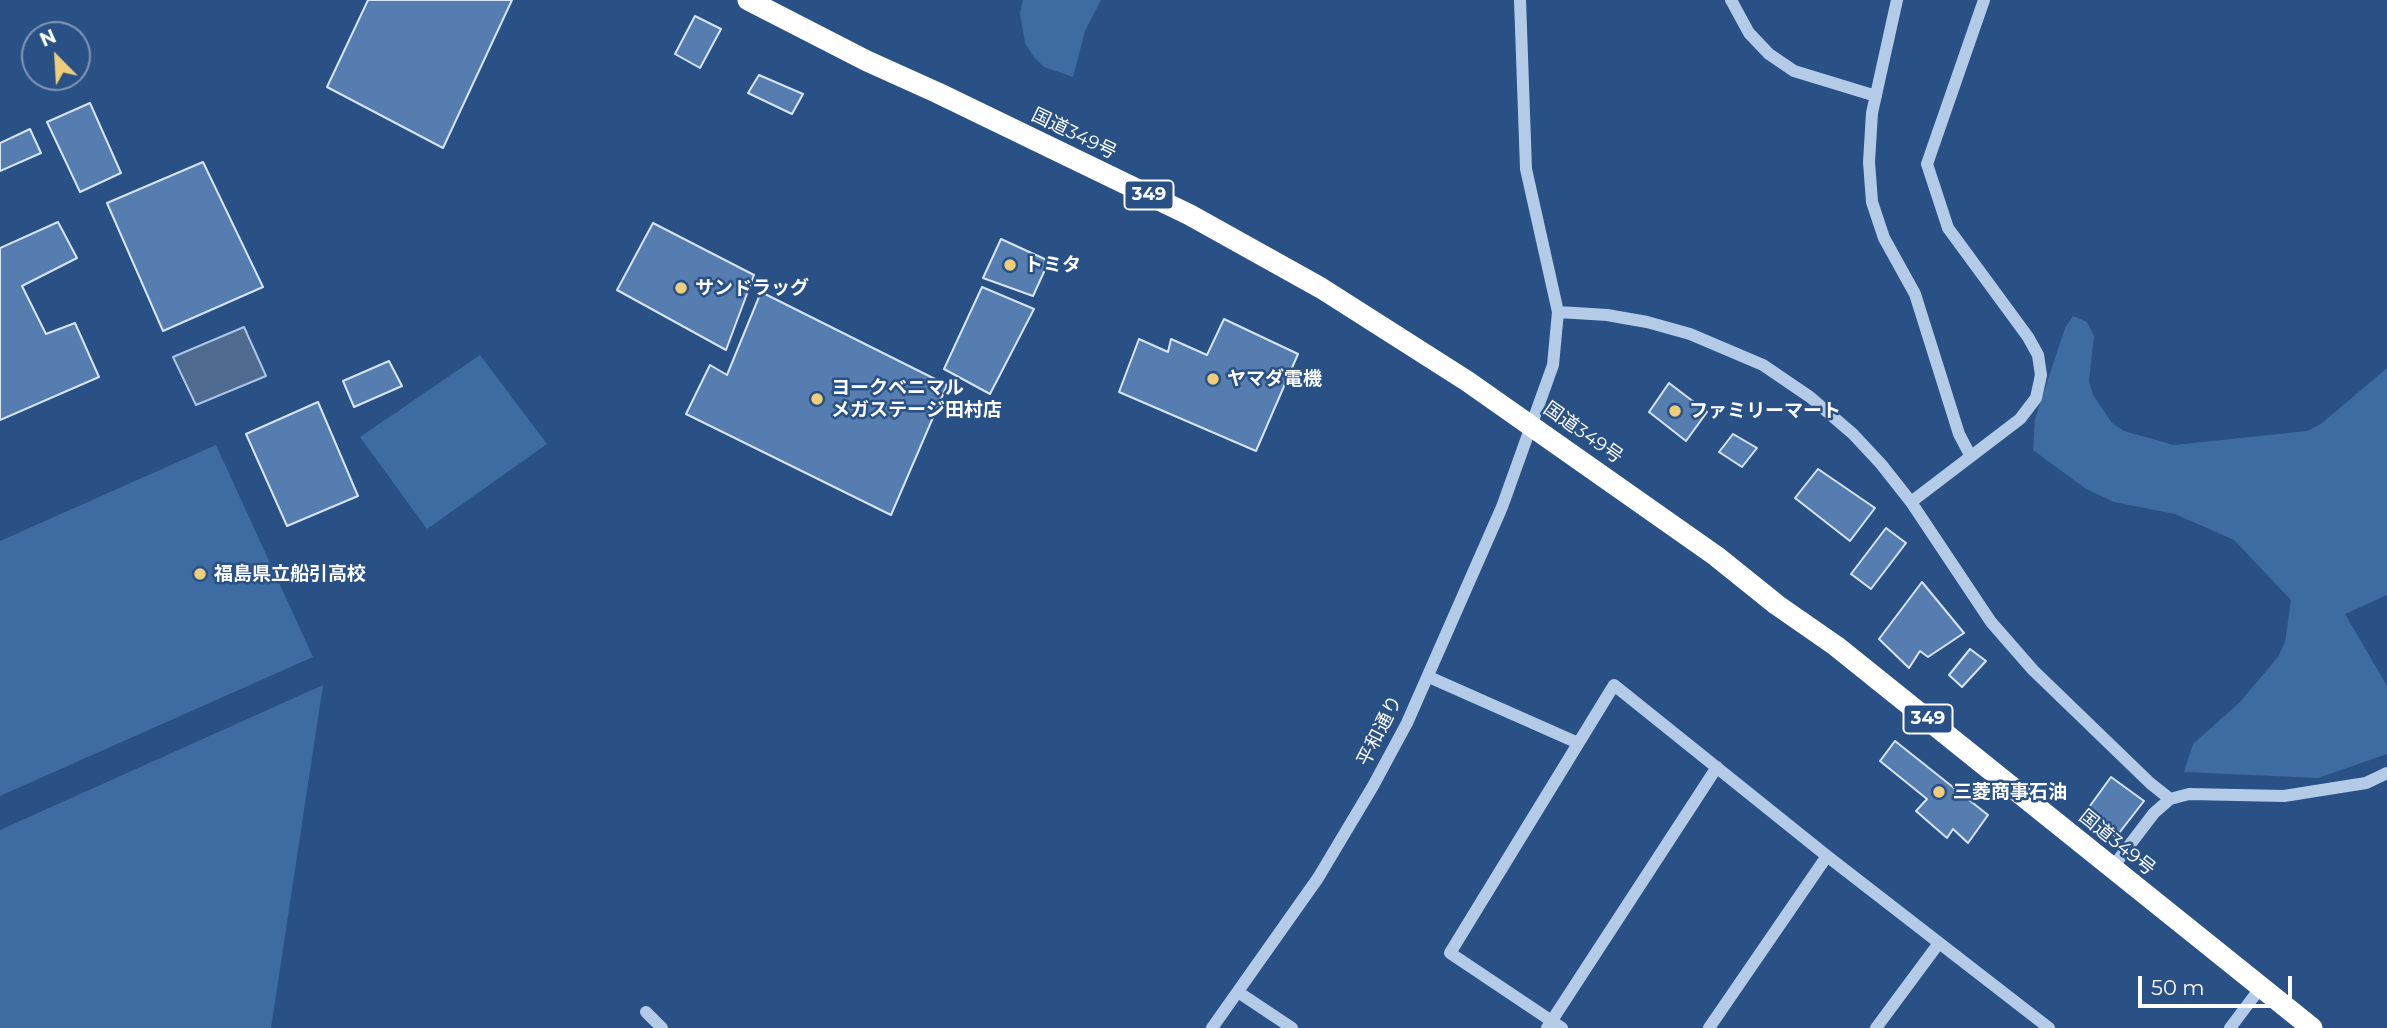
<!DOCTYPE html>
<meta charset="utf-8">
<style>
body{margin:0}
#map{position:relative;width:2387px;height:1028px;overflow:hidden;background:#295186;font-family:Montserrat,sans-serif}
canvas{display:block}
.north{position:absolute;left:21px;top:21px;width:70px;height:70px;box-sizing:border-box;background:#295186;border:2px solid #7f97b6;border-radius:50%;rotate:336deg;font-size:19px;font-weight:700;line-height:28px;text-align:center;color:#fff}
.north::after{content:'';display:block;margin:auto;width:24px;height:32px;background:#efce7b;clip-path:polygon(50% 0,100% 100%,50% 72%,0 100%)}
.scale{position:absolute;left:2138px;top:976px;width:154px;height:32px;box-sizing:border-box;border:4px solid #fff;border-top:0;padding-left:9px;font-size:21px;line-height:24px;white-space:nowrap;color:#fff;-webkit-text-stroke:5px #295186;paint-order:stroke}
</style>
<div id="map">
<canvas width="2387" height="1028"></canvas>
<div class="north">N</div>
<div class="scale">50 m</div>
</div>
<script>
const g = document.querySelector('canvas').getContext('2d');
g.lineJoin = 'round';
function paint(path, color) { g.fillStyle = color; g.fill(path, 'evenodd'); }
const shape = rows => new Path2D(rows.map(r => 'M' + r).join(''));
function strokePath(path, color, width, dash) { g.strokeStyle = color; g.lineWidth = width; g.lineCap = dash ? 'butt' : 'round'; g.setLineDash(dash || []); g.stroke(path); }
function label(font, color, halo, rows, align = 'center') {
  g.font = font + ' Montserrat,"Noto Sans JP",sans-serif'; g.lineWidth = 5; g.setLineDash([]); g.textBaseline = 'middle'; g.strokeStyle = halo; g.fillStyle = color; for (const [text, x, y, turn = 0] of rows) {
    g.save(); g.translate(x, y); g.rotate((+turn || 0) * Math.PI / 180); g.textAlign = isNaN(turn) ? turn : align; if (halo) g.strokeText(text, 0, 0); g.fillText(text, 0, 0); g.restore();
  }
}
paint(shape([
 [1023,0,1101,0,1085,31,1073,77,1044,67,1033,56,1025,43,1020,13],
 [2073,316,2087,322,2094,336,2089,381,2093,395,2112,423,2124,431,2174,445,2307,431,2321,424,2387,368,2387,595,2345,614,2387,686,2387,754,2318,778,2184,772,2193,744,2239,703,2278,657,2285,642,2291,600,2234,540,2175,514,2114,502,2086,489,2033,450,2035,419,2065,328],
 [480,355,547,444,427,529,360,437],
 [216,445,313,657,0,796,0,541],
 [323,685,271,1028,0,1028,0,830]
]), '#3e6ba2');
const water = shape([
 [244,327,266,376,196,405,173,357,244,327]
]);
paint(water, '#506b90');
strokePath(water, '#a9c6e8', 2);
const building = shape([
 [368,0,512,0,443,148,327,87,368,0],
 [695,16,721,29,700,68,675,54,695,16],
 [759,75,803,94,792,114,748,93,759,75],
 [90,103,121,173,80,192,47,122,90,103],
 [30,129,41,153,0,171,0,143,30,129],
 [203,162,263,287,163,331,107,203,203,162],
 [58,222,77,258,22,286,46,334,75,323,99,377,0,420,0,248,58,222],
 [653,223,754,275,726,350,617,290,653,223],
 [1001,239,1049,261,1033,296,983,278,1001,239],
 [982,287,1034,309,990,394,944,369,982,287],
 [761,292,947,385,891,515,686,414,710,365,727,375,761,292],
 [1224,319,1298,354,1256,451,1119,392,1139,339,1168,352,1171,339,1207,355,1224,319],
 [389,361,402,386,354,407,343,381,389,361],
 [1669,383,1707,412,1686,441,1649,412,1669,383],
 [318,402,358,496,287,526,246,434,318,402],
 [1733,434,1757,448,1742,467,1719,452,1733,434],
 [1818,469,1875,508,1850,541,1795,498,1818,469],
 [1886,528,1906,543,1871,589,1851,574,1886,528],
 [1922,582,1964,633,1928,657,1920,651,1909,668,1879,639,1922,582],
 [1970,649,1986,661,1962,687,1949,675,1970,649],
 [1895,741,1988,815,1968,843,1953,829,1947,838,1916,811,1927,799,1880,761,1895,741],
 [2111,777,2144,801,2116,837,2087,810,2111,777]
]);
paint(building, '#567daf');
strokePath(building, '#d7e5f6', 2);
strokePath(shape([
 [1731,0,1749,33,1769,54,1794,71,1876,96],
 [1897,0,1872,113,1869,162,1872,202,1884,238,1915,294,1959,434,1970,455],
 [1558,312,1607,315,1647,322,1690,334,1763,365,1810,397,1853,434,1881,464,1911,502,1991,622,2033,670,2150,783,2170,799],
 [1911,502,2020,419,2036,398,2041,375,2038,355,2028,337,1948,228,1927,164,1984,0],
 [1429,677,1578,743],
 [2112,868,2154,813,2170,799,2189,794,2284,796,2366,783,2387,773],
 [1238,992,1292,1028],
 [646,1012,662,1028],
 [1212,1028,1318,878,1373,786,1407,723,1502,507,1553,365,1558,312,1526,169,1520,0],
 [1547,1028,1717,767],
 [1562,1028,1450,953,1614,685,1827,856,2049,1028],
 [1709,1028,1827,856],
 [1876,1028,1939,943],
 [2230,1028,2261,987]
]), '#b4cbe7', 12);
strokePath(shape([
 [748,0,867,61,938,93,1190,215,1321,288,1467,381,1716,556,1777,605,1836,646,2312,1028]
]), '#fff', 21);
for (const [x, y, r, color] of [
 [1010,265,7,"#efce7b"],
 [681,288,7,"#efce7b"],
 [1213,379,7,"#efce7b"],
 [817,399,7,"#efce7b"],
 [1675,411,7,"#efce7b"],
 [200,574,7,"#efce7b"],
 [1939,792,7,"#efce7b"]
]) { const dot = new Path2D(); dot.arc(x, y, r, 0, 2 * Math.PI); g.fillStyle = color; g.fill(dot); strokePath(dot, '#295186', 2.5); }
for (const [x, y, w] of [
 [1149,195,49],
 [1928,719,49]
]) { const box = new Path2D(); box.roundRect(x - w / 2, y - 14.5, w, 29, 5); g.fillStyle = '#295186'; g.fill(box); strokePath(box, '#fff', 2); }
label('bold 18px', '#fff', null, [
 ["349",1149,195],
 ["349",1928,719]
]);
label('19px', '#fff', '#295186', [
 ["国道349号",1074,134,26],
 ["国道349号",1583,433,35],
 ["平和通り",1380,731,-63],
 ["国道349号",2117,843,39]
]);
label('bold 19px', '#fff', '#295186', [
 ["トミタ",1024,265],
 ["サンドラッグ",695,288],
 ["ヤマダ電機",1227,379],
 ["ヨークベニマル",831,388],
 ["メガステージ田村店",831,410],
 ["ファミリーマート",1689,411],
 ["福島県立船引高校",214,574],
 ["三菱商事石油",1953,792]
], 'left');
</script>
